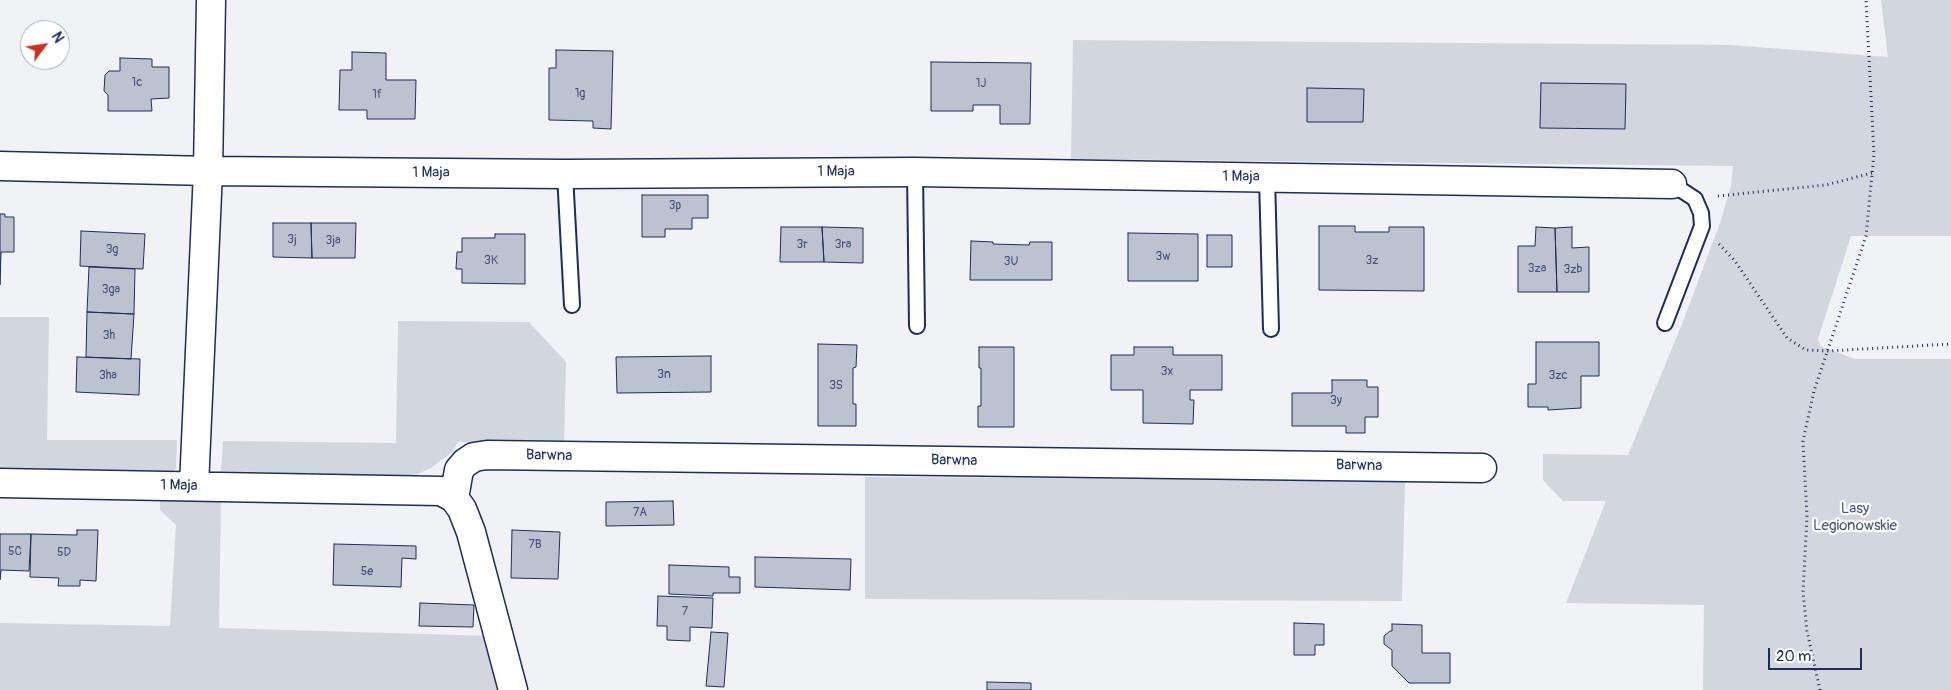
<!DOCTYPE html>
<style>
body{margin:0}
#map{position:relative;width:1951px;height:690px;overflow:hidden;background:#f1f2f5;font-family:Pangolin,sans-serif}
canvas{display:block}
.north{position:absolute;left:20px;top:20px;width:50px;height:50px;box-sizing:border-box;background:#fff;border:1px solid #a4acbf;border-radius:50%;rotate:59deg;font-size:14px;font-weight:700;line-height:20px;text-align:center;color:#1b2f5e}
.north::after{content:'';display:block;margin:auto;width:18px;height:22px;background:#c8321e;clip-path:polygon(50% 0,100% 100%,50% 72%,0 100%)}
.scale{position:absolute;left:1768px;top:648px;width:94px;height:22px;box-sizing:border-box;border:2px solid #1b2f5e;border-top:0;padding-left:6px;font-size:15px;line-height:18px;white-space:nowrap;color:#1b2f5e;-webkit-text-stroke:4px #fff;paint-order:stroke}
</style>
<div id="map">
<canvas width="1951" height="690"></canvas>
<div class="north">N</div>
<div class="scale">20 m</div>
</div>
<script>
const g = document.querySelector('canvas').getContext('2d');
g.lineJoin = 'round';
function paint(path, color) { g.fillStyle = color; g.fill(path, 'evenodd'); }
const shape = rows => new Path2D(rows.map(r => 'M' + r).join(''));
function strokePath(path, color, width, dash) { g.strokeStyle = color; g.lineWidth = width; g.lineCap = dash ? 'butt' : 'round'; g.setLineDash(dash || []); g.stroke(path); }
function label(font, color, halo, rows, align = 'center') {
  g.font = font + ' Pangolin,sans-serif'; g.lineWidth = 4.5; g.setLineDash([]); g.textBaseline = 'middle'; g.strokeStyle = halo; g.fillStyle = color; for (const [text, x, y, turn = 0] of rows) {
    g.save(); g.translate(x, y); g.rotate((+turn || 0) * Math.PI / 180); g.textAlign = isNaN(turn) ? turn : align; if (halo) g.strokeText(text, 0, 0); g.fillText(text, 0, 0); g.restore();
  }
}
paint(shape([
 [1881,0,1951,0,1951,236,1851,236,1818,339,1820,346,1855,359,1951,359,1951,690,1703,690,1704,605,1566,603,1606,501,1563,501,1543,480,1543,454,1628,455,1682,324,1720,223,1731,186,1733,166,1071,159,1073,40,1731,45,1888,57],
 [0,317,49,317,47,440,177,440,176,468,171,475,163,477,45,470,0,470],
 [398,321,529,322,566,362,564,444,458,442,452,452,431,468,418,474,406,476,221,471,223,441,396,443],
 [865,477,1405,480,1402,601,865,599],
 [160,498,221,498,219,628,492,636,504,690,0,690,0,623,170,626,176,525,160,510]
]), '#d2d6df');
const building = shape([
 [556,50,613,51,611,129,593,128,593,121,549,120,549,68,556,68,556,50],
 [352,52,386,53,386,80,416,80,415,119,367,119,367,110,339,110,340,70,352,70,352,52],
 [120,58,152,59,152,67,169,67,169,98,151,99,152,111,108,111,108,95,104,91,105,75,109,71,120,71,120,58],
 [931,62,1031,63,1030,124,1000,124,1000,105,973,105,973,111,931,111,931,62],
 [1541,83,1626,84,1625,129,1540,128,1541,83],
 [1307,88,1364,89,1363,122,1307,122,1307,88],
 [642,195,708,195,708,218,692,218,692,229,665,229,665,237,642,237,642,195],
 [0,214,5,214,5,217,14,217,14,252,1,252,0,285,0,214],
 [273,223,311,223,312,258,273,257,273,223],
 [311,223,356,223,355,258,312,258,311,223],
 [1319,226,1355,226,1355,232,1389,232,1389,227,1424,227,1424,291,1319,290,1319,226],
 [781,227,822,227,824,262,780,262,781,227],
 [822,227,863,228,863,263,824,262,822,227],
 [1536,227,1555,228,1557,292,1518,292,1518,246,1535,246,1536,227],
 [1572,227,1572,248,1589,247,1589,292,1557,292,1555,228,1572,227],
 [81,231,145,234,143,269,80,266,81,231],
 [1128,233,1198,234,1198,281,1128,281,1128,233],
 [495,234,525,234,525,284,462,283,462,269,456,269,457,252,462,252,462,238,495,238,495,234],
 [1207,235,1232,235,1232,267,1207,267,1207,235],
 [971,241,993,242,993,244,1029,245,1030,242,1052,242,1052,280,970,280,971,241],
 [89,267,135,269,134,314,87,312,89,267],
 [87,312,134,314,131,359,86,357,87,312],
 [1536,342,1599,342,1599,376,1581,376,1581,408,1548,410,1548,407,1528,407,1528,384,1536,384,1536,342],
 [818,344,857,345,856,367,853,368,853,404,856,404,856,426,818,426,818,344],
 [979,347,1014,347,1014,427,978,427,978,406,981,406,981,368,979,368,979,347],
 [1134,347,1173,347,1173,355,1222,355,1222,390,1190,390,1190,400,1194,400,1193,424,1143,423,1143,390,1111,390,1111,355,1134,355,1134,347],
 [711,356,711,392,617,393,616,357,711,356],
 [77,357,140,359,139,395,76,392,77,357],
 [1332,380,1367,380,1367,387,1378,387,1378,417,1365,417,1365,433,1346,433,1346,426,1292,426,1292,393,1332,393,1332,380],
 [673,501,674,525,606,526,606,502,673,501],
 [77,530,98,530,96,581,80,580,80,586,58,586,59,578,30,577,31,534,77,535,77,530],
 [512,530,560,532,558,579,511,578,512,530],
 [0,534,31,534,29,571,1,570,0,580,0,534],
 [334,544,416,546,416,559,402,558,401,587,333,585,334,544],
 [755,557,851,559,850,590,755,587,755,557],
 [669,565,729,567,729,577,740,577,740,593,713,593,713,596,669,594,669,565],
 [658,596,713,598,712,628,690,627,690,641,667,640,667,626,657,626,658,596],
 [420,603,474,605,473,627,419,626,420,603],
 [1294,623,1324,624,1324,645,1315,645,1315,655,1294,655,1294,623],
 [1392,624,1422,625,1422,653,1450,653,1450,683,1409,683,1392,666,1392,650,1384,644,1384,636,1390,631,1392,631,1392,624],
 [711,632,728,633,724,687,706,686,711,632],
 [987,682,1031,683,1031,690,987,690,987,682]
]);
paint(building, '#bcc2d0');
strokePath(building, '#1b2f5e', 1);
const lane = shape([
 [915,172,917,326],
 [565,174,572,305],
 [1267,177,1271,329],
 [1665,323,1702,226,1701,213,1695,199,1672,184]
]);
const street = shape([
 [0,166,208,171,565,174,915,172,1672,184],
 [0,483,441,491,454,498,462,509,471,532,513,690],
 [194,486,208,171,211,0],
 [454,498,459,470,465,463,474,457,487,455,1482,468]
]);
strokePath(lane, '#1b2f5e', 18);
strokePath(street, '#1b2f5e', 31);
strokePath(shape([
 [1718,196,1826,185,1872,173],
 [1719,244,1735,261,1787,338,1806,350,1828,351,1951,344],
 [1820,690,1807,631,1803,592,1807,517,1803,441,1814,391,1866,236,1874,154,1866,0]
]), '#1b2f5e', 3, [1, 4]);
strokePath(lane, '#fff', 14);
strokePath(street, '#fff', 28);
label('12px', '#43547a', null, [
 ["1c",137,83],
 ["1J",981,84],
 ["1g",580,94],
 ["1f",377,95],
 ["3p",675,206],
 ["3j",292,240],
 ["3ja",333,241],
 ["3r",802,245],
 ["3ra",843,245],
 ["3g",112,250],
 ["3w",1163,257],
 ["3K",491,261],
 ["3z",1372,261],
 ["3U",1011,262],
 ["3za",1537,269],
 ["3zb",1573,270],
 ["3ga",111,290],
 ["3h",109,336],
 ["3x",1167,372],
 ["3n",664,375],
 ["3ha",108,376],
 ["3zc",1558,376],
 ["3S",836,386],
 ["3y",1336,401],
 ["7A",640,513],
 ["7B",535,545],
 ["5C",15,552],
 ["5D",64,553],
 ["5e",367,572],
 ["7",685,612]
]);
label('15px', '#1b2f5e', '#fff', [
 ["1 Maja",836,172],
 ["1 Maja",431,173],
 ["1 Maja",1241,177],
 ["Barwna",549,456,1],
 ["Barwna",954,461,1],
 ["Barwna",1359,466,1],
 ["1 Maja",179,486,1]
]);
label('15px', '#49597e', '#fff', [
 ["Lasy",1855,509],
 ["Legionowskie",1855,526]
]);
</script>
